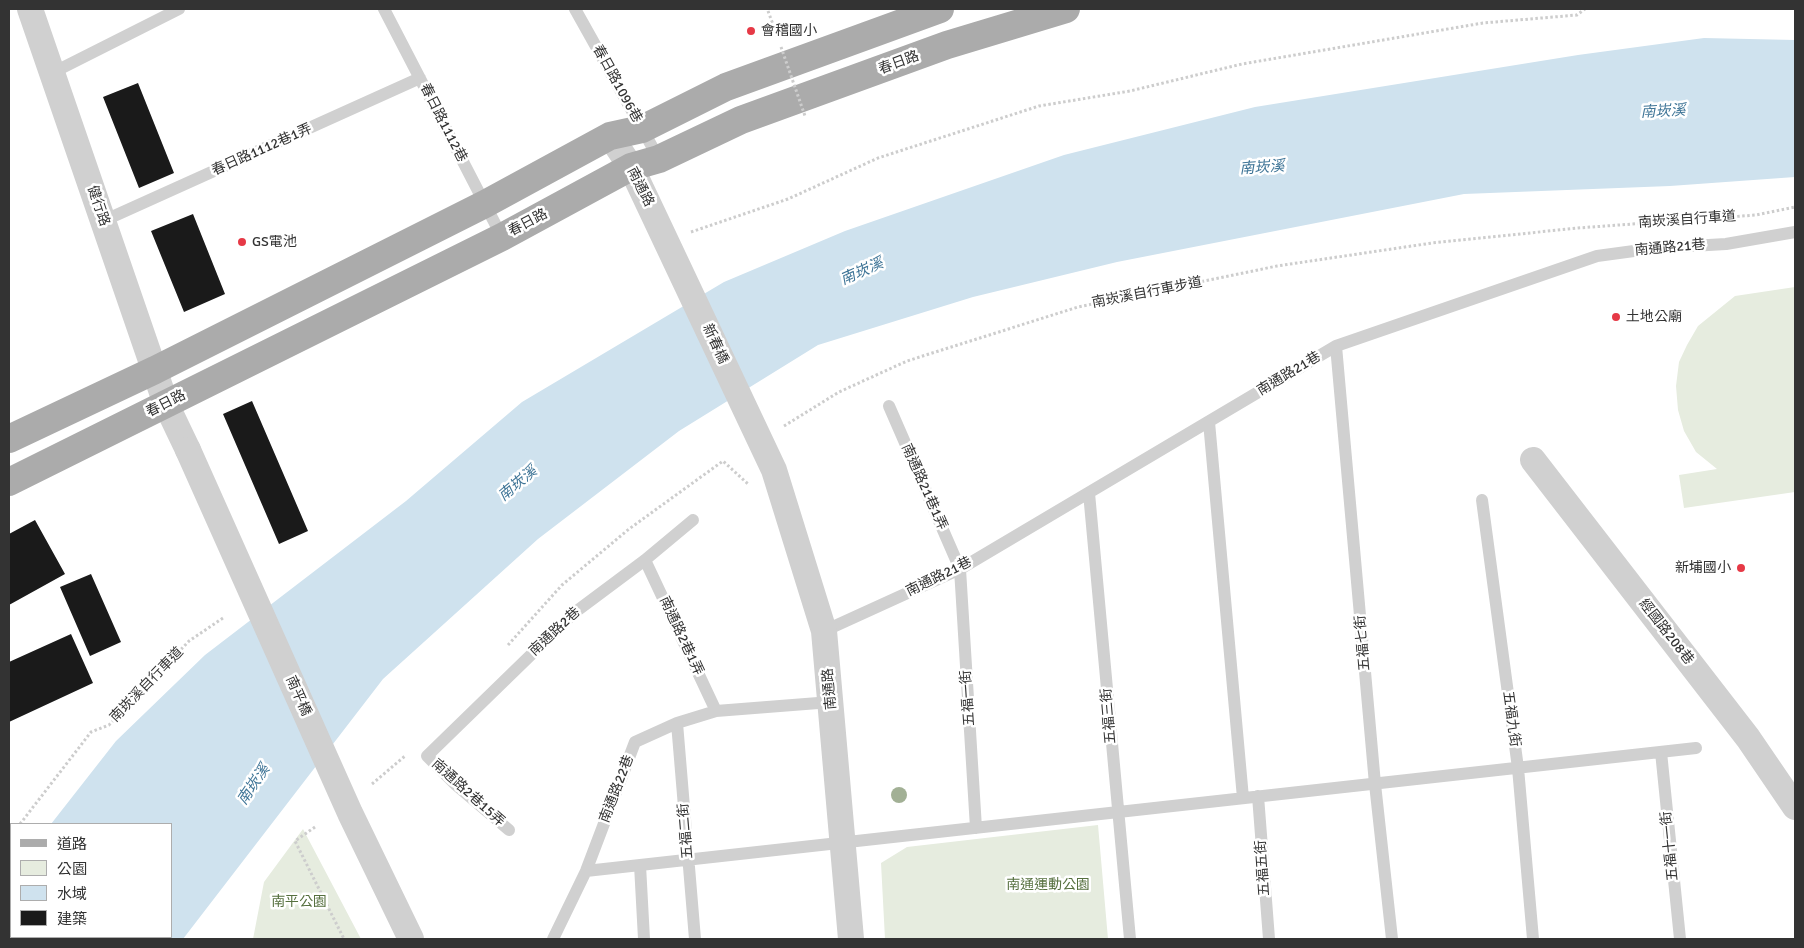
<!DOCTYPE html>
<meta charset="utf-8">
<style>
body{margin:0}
#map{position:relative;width:1804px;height:948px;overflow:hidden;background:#fff;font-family:Signika,"Noto Sans TC",sans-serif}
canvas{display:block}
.frame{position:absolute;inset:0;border:10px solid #333;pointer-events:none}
.legend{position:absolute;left:10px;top:823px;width:162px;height:115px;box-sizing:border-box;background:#fff;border:1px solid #adadad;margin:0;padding:6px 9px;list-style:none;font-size:15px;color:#333}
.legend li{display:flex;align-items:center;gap:10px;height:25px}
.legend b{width:25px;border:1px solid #adadad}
</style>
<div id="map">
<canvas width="1804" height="948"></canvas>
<div class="frame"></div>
<ul class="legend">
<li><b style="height:6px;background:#ababab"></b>道路</li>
<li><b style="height:14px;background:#e6ecdf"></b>公園</li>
<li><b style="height:14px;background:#cfe2ee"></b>水域</li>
<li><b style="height:14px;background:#1a1a1a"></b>建築</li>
</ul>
</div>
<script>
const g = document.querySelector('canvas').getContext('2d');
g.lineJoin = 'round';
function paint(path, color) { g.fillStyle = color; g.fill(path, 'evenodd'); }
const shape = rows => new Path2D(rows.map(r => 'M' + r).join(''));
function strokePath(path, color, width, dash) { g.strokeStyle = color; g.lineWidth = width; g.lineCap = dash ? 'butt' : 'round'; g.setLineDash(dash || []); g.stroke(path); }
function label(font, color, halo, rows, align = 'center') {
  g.font = font + ' Signika,"Noto Sans TC",sans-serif'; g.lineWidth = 5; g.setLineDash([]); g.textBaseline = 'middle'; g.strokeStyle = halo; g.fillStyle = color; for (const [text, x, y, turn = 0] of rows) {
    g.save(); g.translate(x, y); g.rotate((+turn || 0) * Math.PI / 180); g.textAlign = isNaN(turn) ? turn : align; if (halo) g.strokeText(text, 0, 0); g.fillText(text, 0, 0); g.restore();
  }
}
paint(shape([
 [1795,287,1795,492,1684,508,1679,475,1717,469,1696,452,1684,431,1678,410,1676,386,1679,362,1687,345,1698,326,1735,296],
 [1098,825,1108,939,885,939,881,863,907,847],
 [303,829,361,939,253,939,264,882]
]), '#e6ecdf');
paint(shape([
 [1704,38,1795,40,1795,177,1670,186,1464,194,1117,262,973,297,818,345,679,431,538,539,383,679,183,939,9,939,9,879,11,875,11,937,171,937,171,824,51,824,116,741,205,655,406,501,522,402,724,282,845,231,1064,155,1255,107,1578,55]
]), '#cfe2ee');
paint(shape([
 [138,83,174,173,139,188,103,97],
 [193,214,225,294,184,312,151,231],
 [252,401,308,531,279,544,223,414],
 [35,520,65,574,9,605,9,534],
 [91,574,121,642,90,656,60,587],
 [71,634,93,683,9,722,9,662]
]), '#1a1a1a');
strokePath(shape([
 [768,11,778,38],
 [691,232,788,199,878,158,1039,106,1130,91,1242,64,1483,23,1577,15,1585,9],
 [784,426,839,392,907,361,1078,307,1277,266,1432,243,1578,228,1756,215,1795,207],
 [508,645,562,585,629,529,723,461,748,484],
 [372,784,405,756],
 [20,824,91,732,109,725,189,641,223,618],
 [315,827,295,841,344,939],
 [9,839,11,836]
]), '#cdcdcd', 3, [2.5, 2.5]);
strokePath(shape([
 [384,9,502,237],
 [575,9,659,159],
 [52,73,179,9],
 [103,221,420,78],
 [1336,346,1375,784,1392,939],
 [889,406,960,569,976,828],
 [1209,422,1243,798],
 [1089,493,1130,939],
 [1482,500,1518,768,1533,939],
 [645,560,716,711],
 [824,631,960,569,1336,346,1597,256,1656,248,1726,244,1795,232],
 [677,723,695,939],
 [1661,752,1680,939],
 [1258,796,1269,939],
 [509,830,456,785,427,756,574,613,645,560,693,520],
 [640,865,644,939],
 [586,871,1696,748],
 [553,939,586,871,635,742,677,723,716,711,831,702]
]), '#d0d0d0', 12);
strokePath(shape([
 [30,9,166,404,188,450],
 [610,136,631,167,774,470,824,631,851,939],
 [1533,460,1748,738,1795,807]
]), '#d0d0d0', 26);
strokePath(shape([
 [9,439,155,370,485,204,610,136,642,129,726,87,940,9],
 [9,482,502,237,631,167,659,159,741,120,947,45,1066,9]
]), '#ababab', 28);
strokePath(shape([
 [781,47,805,116]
]), '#cdcdcd', 3, [2.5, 2.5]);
strokePath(shape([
 [188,450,350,813,411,939]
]), '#d0d0d0', 26);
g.fillStyle = '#a2b095';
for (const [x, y] of [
 [899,795]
]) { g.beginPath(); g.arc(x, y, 8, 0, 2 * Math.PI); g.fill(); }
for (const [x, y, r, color] of [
 [751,31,5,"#e63946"],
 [242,242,5,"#e63946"],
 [1616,317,5,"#e63946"],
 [1741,568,5,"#e63946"]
]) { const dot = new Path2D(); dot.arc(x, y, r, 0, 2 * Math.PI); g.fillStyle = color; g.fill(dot); strokePath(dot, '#fff', 2); }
label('14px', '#333', '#fff', [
 ["會稽國小",761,31],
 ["GS電池",252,242],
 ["土地公廟",1626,317],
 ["新埔國小",1731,568,"right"]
], 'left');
label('14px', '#333', '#fff', [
 ["春日路",899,63,-20],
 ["春日路1096巷",617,84,61],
 ["春日路1112巷",443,123,63],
 ["春日路1112巷1弄",262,150,-24],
 ["南通路",640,187,63],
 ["健行路",98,206,71],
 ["南崁溪自行車道",1687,220,-4],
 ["春日路",528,223,-28],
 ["南通路21巷",1670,248,-5],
 ["南崁溪自行車步道",1147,293,-11],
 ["新春橋",715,344,65],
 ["南通路21巷",1289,374,-31],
 ["春日路",166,404,-27],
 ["南通路21巷1弄",924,487,66],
 ["南通路21巷",939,577,-26],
 ["南通路2巷",555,632,-43],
 ["經國路208巷",1666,632,52],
 ["南通路2巷1弄",681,636,65],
 ["五福七街",1363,643,-95],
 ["南崁溪自行車道",147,685,-46],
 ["南通路",830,689,-95],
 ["南平橋",298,696,66],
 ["五福一街",968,698,-94],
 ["五福三街",1109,716,-95],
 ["五福九街",1511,719,82],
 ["南通路22巷",617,789,-69],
 ["南通路2巷15弄",468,793,42],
 ["五福二街",686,831,-95],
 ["五福十一街",1670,846,-96],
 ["五福五街",1263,868,-94]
]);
label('14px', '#56703f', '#fff', [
 ["南通運動公園",1048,885],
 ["南平公園",299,902]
]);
label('italic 15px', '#3f7597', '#fff', [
 ["南崁溪",1663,112,-3],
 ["南崁溪",1262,168,-4],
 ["南崁溪",862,272,-24],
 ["南崁溪",518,484,-40],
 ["南崁溪",254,785,-56]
]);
</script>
